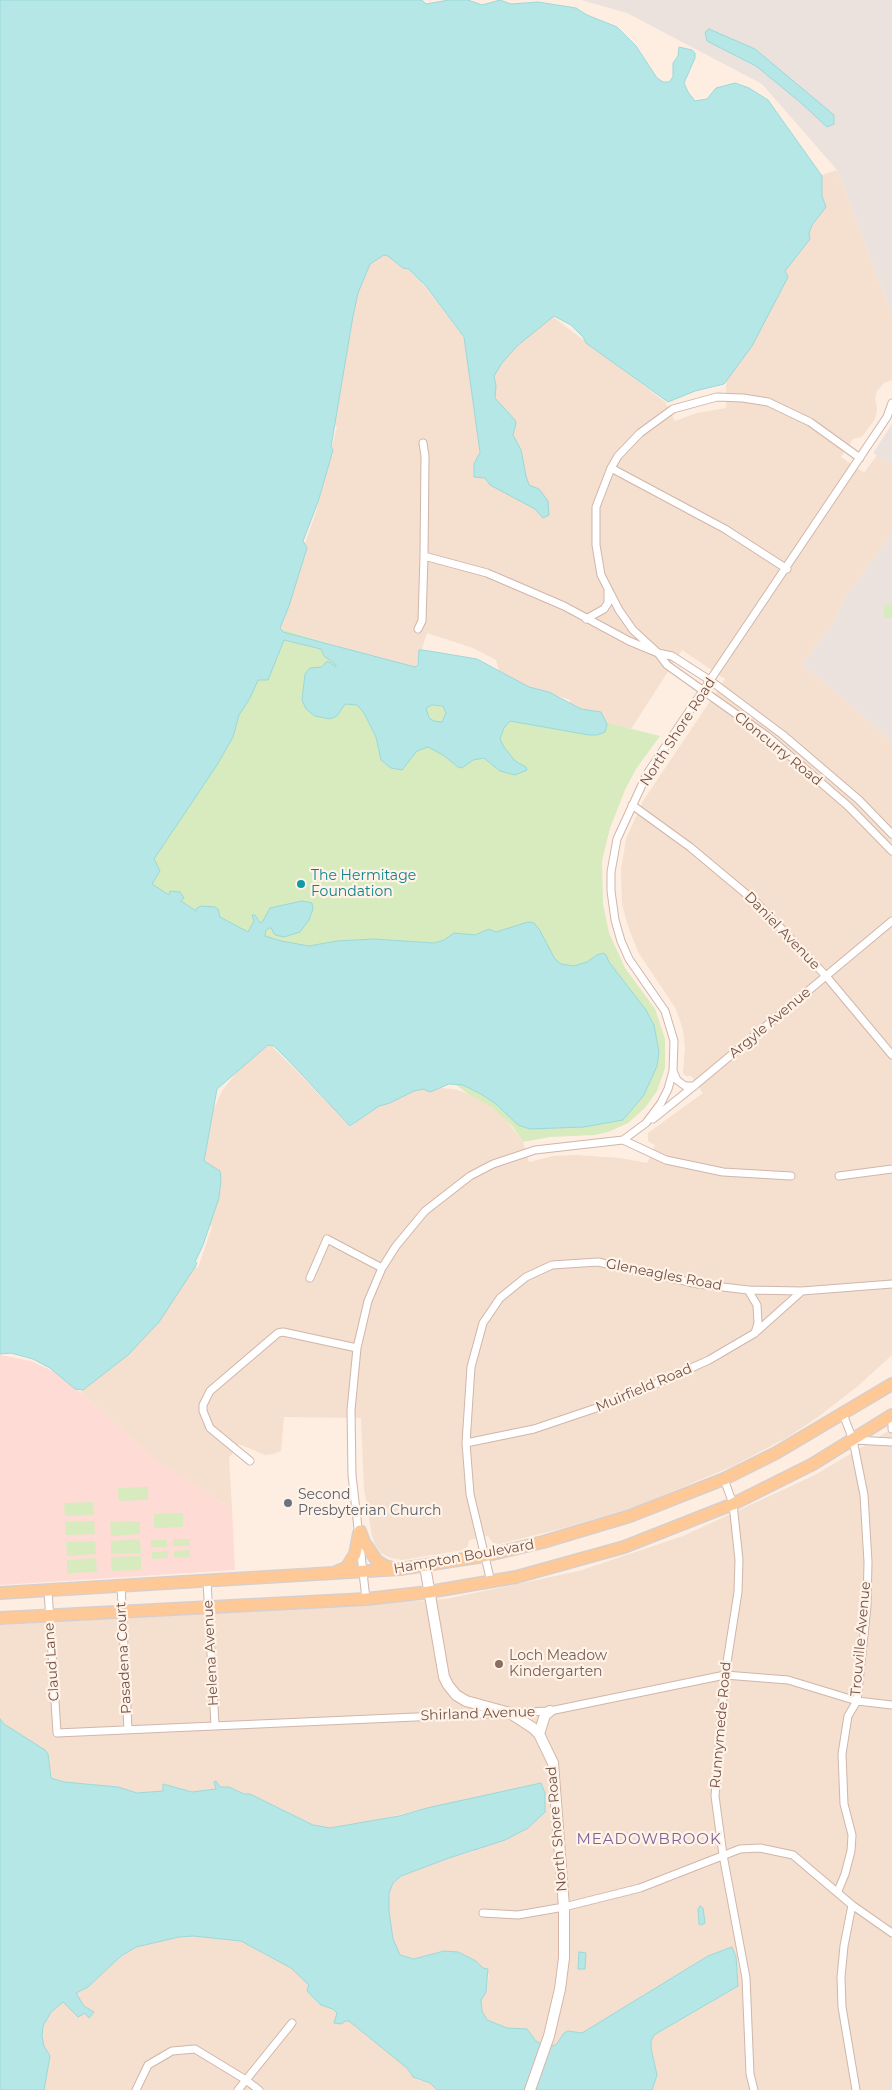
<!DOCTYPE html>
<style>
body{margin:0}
canvas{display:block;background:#fdeee1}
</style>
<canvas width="892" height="2090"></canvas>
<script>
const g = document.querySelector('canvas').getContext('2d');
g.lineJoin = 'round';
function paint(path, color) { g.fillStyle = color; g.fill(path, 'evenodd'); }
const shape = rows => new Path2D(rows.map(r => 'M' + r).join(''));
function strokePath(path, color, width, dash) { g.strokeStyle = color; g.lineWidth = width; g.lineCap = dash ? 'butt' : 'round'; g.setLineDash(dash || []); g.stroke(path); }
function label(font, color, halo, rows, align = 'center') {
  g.font = font + ' Montserrat,sans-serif'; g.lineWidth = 4.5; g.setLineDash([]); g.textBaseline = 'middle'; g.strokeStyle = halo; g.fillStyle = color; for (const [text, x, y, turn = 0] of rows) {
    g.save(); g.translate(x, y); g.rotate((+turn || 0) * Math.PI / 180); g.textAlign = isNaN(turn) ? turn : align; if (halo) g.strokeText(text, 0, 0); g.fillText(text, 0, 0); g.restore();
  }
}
paint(shape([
 [837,170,892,315,892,380,884,383,877,391,875,398,877,409,875,419,862,437,853,439,841,457,864,473,877,455,892,465,892,533,846,596,835,620,802,665,834,690,892,742,892,1355,858,1386,818,1417,788,1437,733,1466,635,1507,560,1529,499,1544,493,1543,488,1536,469,1540,468,1546,463,1550,402,1560,391,1558,381,1553,375,1545,372,1536,364,1489,361,1418,284,1417,281,1451,273,1454,265,1455,239,1444,229,1458,232,1509,157,1461,80,1392,125,1356,193,1266,198,1268,212,1227,194,1217,212,1113,222,1091,240,1068,270,1044,351,1127,370,1110,417,1088,434,1087,458,1090,484,1101,503,1116,523,1142,529,1162,553,1156,576,1155,620,1158,647,1163,655,1145,648,1141,648,1133,703,1093,691,1076,686,1076,683,1073,685,1048,683,1030,676,1009,638,952,628,926,622,904,621,870,626,839,643,801,725,679,682,650,631,729,564,712,571,700,514,683,500,673,496,660,473,648,427,633,415,670,264,623,299,560,317,509,337,426,334,425,353,304,367,266,378,255,388,255,412,270,462,335,465,341,480,451,477,454,487,456,494,272,665,402,675,421,697,413,726,408,727,304,787,187],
 [892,1429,892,2090,652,2090,657,2075,651,2048,651,2041,654,2035,738,1986,708,1956,582,2033,568,2031,556,2045,546,2047,536,2041,527,2029,507,2028,487,2020,482,2011,481,2000,486,1992,489,1974,476,1961,458,1952,443,1951,414,1959,400,1955,393,1939,389,1911,389,1893,393,1883,401,1876,449,1858,474,1851,427,1808,369,1822,330,1828,313,1825,250,1794,244,1794,229,1787,220,1787,214,1782,216,1789,192,1792,163,1784,163,1791,137,1793,118,1787,64,1782,51,1778,48,1754,4,1724,0,1719,0,1625,446,1599,579,1571,683,1536,815,1475],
 [193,1936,241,1941,292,1968,309,1985,307,1990,309,1993,321,2005,333,2009,345,2021,349,2021,407,2068,410,2074,418,2080,430,2083,437,2090,44,2090,50,2056,44,2046,42,2036,43,2026,51,2012,63,2002,85,2013,93,2012,84,2006,76,1993,88,1987,121,1956,136,1947,179,1937]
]), '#f5dfcf');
paint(shape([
 [0,1355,31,1361,61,1375,157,1461,232,1509,235,1570,0,1585]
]), '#fedbd4');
paint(shape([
 [581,0,892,0,892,315,837,170,762,84,627,13],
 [892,424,892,465,873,453],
 [892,533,892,742,834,690,802,665,835,620,846,596]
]), '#ece2dd');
paint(shape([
 [892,604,892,618,884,618,884,605],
 [264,623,374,658,418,705,564,712,660,736,636,769,625,790,610,828,602,861,603,904,609,933,625,968,655,1009,665,1039,665,1068,657,1091,645,1108,628,1123,608,1132,595,1135,550,1137,523,1142,512,1126,493,1108,468,1094,277,947,0,841],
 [148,1487,148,1500,119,1501,118,1488],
 [93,1502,94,1515,65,1516,64,1503],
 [183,1513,183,1527,154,1528,154,1514],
 [94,1521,95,1534,66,1535,65,1522],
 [140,1521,140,1534,111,1536,110,1522],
 [140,1539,141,1553,111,1554,111,1541],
 [173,1539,190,1539,190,1546,173,1546],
 [151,1540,167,1540,167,1547,151,1547],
 [95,1541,96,1554,67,1556,66,1542],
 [190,1550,190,1557,174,1558,174,1551],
 [168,1551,168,1558,152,1559,152,1552],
 [141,1556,141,1570,112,1571,111,1557],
 [96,1558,97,1572,67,1573,67,1560]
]), '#d7ebbf');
const water = shape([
 [0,0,422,0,426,4,449,0,468,0,482,5,500,0,511,4,538,2,576,8,587,15,617,27,636,46,657,78,663,82,669,82,673,77,673,63,678,56,679,47,692,50,695,53,695,58,684,83,688,92,695,101,707,99,716,88,735,83,749,88,768,100,822,176,822,196,826,207,812,225,809,233,810,239,785,271,788,277,752,346,724,384,695,391,668,402,586,343,583,337,571,325,554,316,517,346,502,363,494,376,496,386,495,398,515,420,516,423,513,435,521,450,526,476,529,485,539,489,548,501,549,515,543,518,535,509,490,485,485,478,474,477,474,464,480,452,464,337,425,285,409,269,403,268,388,256,384,255,370,264,358,293,353,316,331,447,333,450,318,502,303,541,307,548,289,606,280,628,283,632,415,667,418,665,419,650,423,650,477,659,529,687,549,692,581,709,601,712,607,724,605,732,597,735,589,735,510,721,504,728,500,739,504,747,515,761,526,767,527,770,515,775,500,771,484,758,473,760,462,768,458,767,443,755,428,747,417,751,402,770,391,768,381,760,376,737,364,713,357,705,345,704,337,716,330,719,315,716,306,709,302,700,305,674,310,668,322,667,326,662,329,662,336,667,336,665,324,656,321,649,284,640,268,680,258,680,250,698,239,715,233,737,217,765,154,859,160,871,152,884,169,895,170,891,180,892,184,898,181,901,196,911,197,908,201,906,215,907,218,909,220,917,248,932,254,921,252,915,255,915,260,923,263,921,270,908,302,901,312,903,313,909,309,920,300,932,284,937,275,935,271,928,269,928,266,930,265,936,281,941,309,946,337,941,374,939,434,943,444,940,454,933,475,935,489,929,496,932,528,922,534,923,539,929,555,959,561,964,574,966,587,962,597,955,603,953,606,955,609,962,646,1010,654,1025,659,1052,657,1066,644,1095,623,1120,584,1127,530,1129,518,1125,496,1104,481,1094,463,1085,449,1084,430,1092,423,1089,414,1091,390,1103,379,1106,350,1126,287,1059,274,1046,268,1045,217,1089,204,1161,220,1171,221,1179,219,1198,203,1245,195,1262,197,1263,195,1267,159,1322,128,1355,83,1390,75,1389,50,1368,33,1359,11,1353,0,1354,0,0],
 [432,705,443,706,446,713,442,722,434,721,429,718,426,708,432,705],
 [709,29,755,49,834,115,834,124,827,127,800,102,756,66,707,41,705,32,709,29],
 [0,1719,4,1724,45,1750,48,1754,51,1778,64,1782,118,1787,137,1793,163,1791,163,1784,192,1792,216,1789,214,1782,216,1781,220,1787,229,1787,244,1794,250,1794,313,1825,330,1828,399,1816,427,1808,541,1783,545,1793,545,1812,528,1828,505,1840,449,1858,401,1876,393,1883,389,1893,389,1911,393,1939,400,1955,414,1959,444,1951,458,1952,476,1961,483,1968,488,1969,486,1992,481,2000,482,2011,487,2020,507,2028,527,2029,536,2041,546,2047,556,2045,564,2033,568,2031,582,2033,708,1956,732,1947,736,1957,738,1986,654,2035,651,2041,651,2048,657,2075,652,2090,437,2090,430,2083,413,2077,407,2068,349,2021,345,2021,342,2024,334,2023,337,2013,333,2009,321,2005,309,1993,307,1990,309,1985,291,1968,241,1941,193,1936,179,1937,136,1947,121,1956,88,1987,76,1993,84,2006,94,2012,89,2018,85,2013,78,2017,63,2002,51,2012,43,2026,42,2036,44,2046,50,2056,44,2090,0,2090,0,1719],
 [700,1906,703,1908,705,1923,701,1925,699,1924,698,1909,700,1906],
 [579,1952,586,1953,585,1969,578,1969,579,1952]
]);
paint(water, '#b5e7e7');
strokePath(water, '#9bd8d9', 1);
const street = shape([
 [860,458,810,422,768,402,743,398,717,397,673,409,640,433,618,456,611,468,596,507,596,545,601,575,619,610,633,630,658,653,667,665,767,736,848,806,892,851],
 [611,468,725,529,787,569],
 [424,556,487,573,564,606,629,641,658,653,672,656,711,681,783,735,859,800,892,834],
 [586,619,604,609,608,603,608,591],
 [418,629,422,621,424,556,425,456,423,443],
 [632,805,690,847,757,903,826,976,892,1055],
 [673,1071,677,1080,685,1086,694,1086],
 [653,1119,694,1086,892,921],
 [623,1140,666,1160,723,1172,791,1176],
 [839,1176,892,1169],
 [310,1278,327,1239,382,1268],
 [748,1290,757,1305,758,1323,755,1333],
 [892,1421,892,1429],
 [854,1440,892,1442],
 [466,1443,534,1429,620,1400,709,1360,755,1333,802,1291],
 [250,1461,210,1428,203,1411,203,1405,210,1391,278,1333,283,1332,357,1348],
 [724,1479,733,1504,739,1560,738,1592,725,1675,715,1796,723,1855,746,1978,750,2074,754,2090],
 [207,1581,215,1725],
 [491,1582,470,1494,466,1443,471,1367,483,1323,500,1298,526,1277,552,1265,598,1262,698,1284,748,1290,802,1291,892,1284],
 [121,1585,128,1730],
 [48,1590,57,1733,550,1711,725,1675,788,1680,857,1701,892,1705],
 [366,1599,352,1475,351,1410,357,1348,368,1301,382,1268,396,1246,425,1211,470,1176,493,1164,535,1150,623,1140,646,1123,661,1103,668,1089,673,1071,674,1041,665,1011,629,959,621,941,615,920,611,891,611,872,617,839,647,774,887,417,892,403],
 [838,1891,845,1874,851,1851,852,1835,844,1804,842,1754,848,1716,857,1701,867,1606,868,1562,864,1495,853,1440,843,1414],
 [852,1905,844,1946,841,1977,842,2007,856,2090],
 [483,1913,518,1915,564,1907,640,1888,740,1849,760,1848,793,1855,852,1905,892,1933],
 [136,2090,148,2065,172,2051,195,2049,246,2080,259,2090],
 [238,2090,292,2023]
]);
const secondary = shape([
 [425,1566,444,1677,448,1685,456,1695,466,1701,510,1713,533,1728,539,1734,553,1763,564,1907,564,1958,560,1989,549,2036,530,2090],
 [539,1734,545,1715,550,1711]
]);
const primary = shape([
 [360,1531,364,1542,377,1561,385,1566,393,1568],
 [336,1572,347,1567,355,1554,359,1533],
 [0,1593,400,1569,484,1556,543,1542,630,1516,724,1479,776,1453,892,1384],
 [0,1618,366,1599,429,1592,516,1577,624,1547,733,1504,813,1464,892,1415]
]);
strokePath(street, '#d0b6ab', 9);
strokePath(secondary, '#d4b5a8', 12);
strokePath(primary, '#d8cecb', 14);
strokePath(street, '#fff', 7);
strokePath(secondary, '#fff', 10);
strokePath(primary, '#fec997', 11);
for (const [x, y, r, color] of [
 [301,884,5,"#0f9aa8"],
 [288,1503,5,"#6b7280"],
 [499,1664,5,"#8d6e63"]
]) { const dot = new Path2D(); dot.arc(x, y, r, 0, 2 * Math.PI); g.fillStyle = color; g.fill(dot); strokePath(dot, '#fff3e8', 2); }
label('14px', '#755147', '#fff3e8', [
 ["North Shore Road",678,732,-57],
 ["Cloncurry Road",778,749,39],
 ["Daniel Avenue",782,931,46],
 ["Argyle Avenue",770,1023,-40],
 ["Gleneagles Road",664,1275,11],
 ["Muirfield Road",644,1388,-23],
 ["Hampton Boulevard",464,1557,-10],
 ["Trouville Avenue",861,1639,-85],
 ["Helena Avenue",211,1653,-93],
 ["Pasadena Court",124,1658,-93],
 ["Claud Lane",52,1662,-94],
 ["Shirland Avenue",478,1714,-2],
 ["Runnymede Road",721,1725,-85],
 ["North Shore Road",557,1829,-95]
]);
label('14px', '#0d838f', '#fff3e8', [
 ["The Hermitage",311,876],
 ["Foundation",311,892]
], 'left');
label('14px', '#5b616d', '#fff3e8', [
 ["Second",298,1495],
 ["Presbyterian Church",298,1511]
], 'left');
label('14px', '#785e54', '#fff3e8', [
 ["Loch Meadow",509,1656],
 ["Kindergarten",509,1672]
], 'left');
g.letterSpacing = '1px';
label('15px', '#7f6299', '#fff3e8', [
 ["MEADOWBROOK",649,1840]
]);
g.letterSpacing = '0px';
</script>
